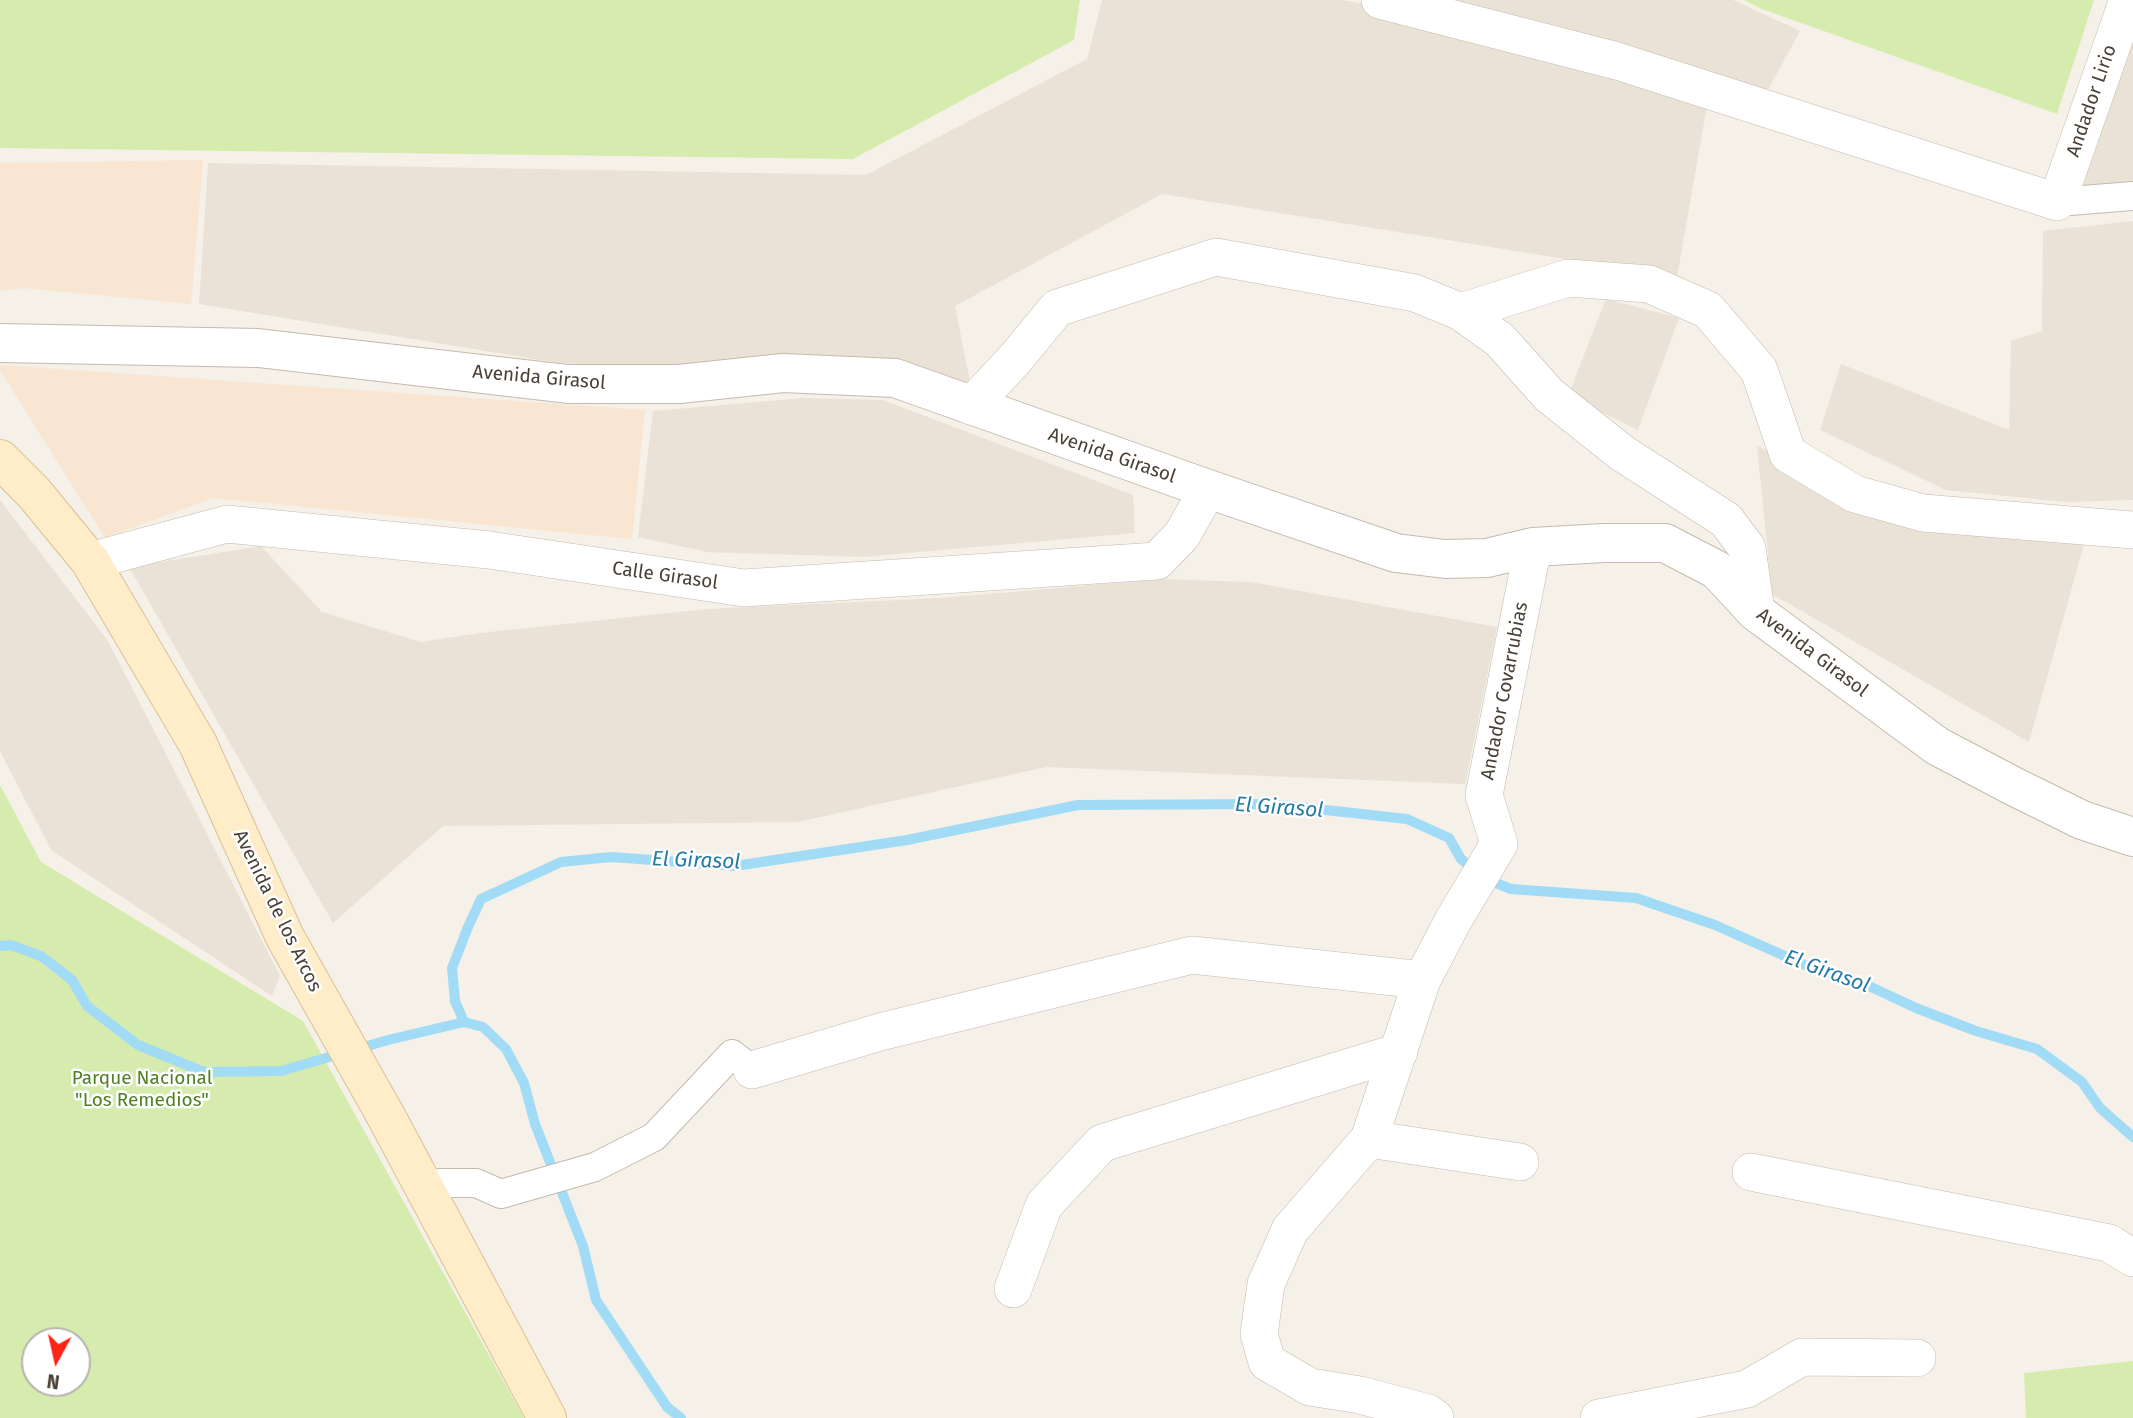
<!DOCTYPE html>
<style>
body{margin:0}
#map{position:relative;width:2133px;height:1418px;overflow:hidden;background:#f5f0e8;font-family:"Fira Sans",sans-serif}
canvas{display:block}
.north{position:absolute;left:21px;top:1327px;width:70px;height:70px;box-sizing:border-box;background:#fff;border:2px solid #b7b3af;border-radius:50%;rotate:188deg;font-size:19px;font-weight:700;line-height:28px;text-align:center;color:#4a4036}
.north::after{content:'';display:block;margin:auto;width:24px;height:32px;background:#ff2416;clip-path:polygon(50% 0,100% 100%,50% 72%,0 100%)}
</style>
<div id="map">
<canvas width="2133" height="1418"></canvas>
<div class="north">N</div>
</div>
<script>
const g = document.querySelector('canvas').getContext('2d');
g.lineJoin = 'round';
function paint(path, color) { g.fillStyle = color; g.fill(path, 'evenodd'); }
const shape = rows => new Path2D(rows.map(r => 'M' + r).join(''));
function strokePath(path, color, width, dash) { g.strokeStyle = color; g.lineWidth = width; g.lineCap = dash ? 'butt' : 'round'; g.setLineDash(dash || []); g.stroke(path); }
function label(font, color, halo, rows, align = 'center') {
  g.font = font + ' "Fira Sans",sans-serif'; g.lineWidth = 5; g.setLineDash([]); g.textBaseline = 'middle'; g.strokeStyle = halo; g.fillStyle = color; for (const [text, x, y, turn = 0] of rows) {
    g.save(); g.translate(x, y); g.rotate((+turn || 0) * Math.PI / 180); g.textAlign = isNaN(turn) ? turn : align; if (halo) g.strokeText(text, 0, 0); g.fillText(text, 0, 0); g.restore();
  }
}
paint(shape([
 [1102,0,1342,0,1374,6,1708,100,1677,277,1162,194,955,306,970,382,559,363,199,304,208,163,866,175,1087,59],
 [1416,0,1733,0,1800,31,1764,97],
 [2133,36,2133,182,2082,187],
 [2133,221,2133,500,2067,502,1946,490,1820,430,1841,364,2009,430,2011,341,2042,331,2043,231],
 [1606,299,1679,318,1638,430,1568,396],
 [804,398,883,400,1133,495,1135,533,863,557,707,552,638,537,653,411],
 [1757,445,1875,514,2084,544,2029,742,1772,594],
 [0,500,108,641,280,976,272,996,51,850,0,751],
 [261,546,322,612,421,642,480,633,707,609,941,598,1161,579,1251,582,1497,627,1465,784,1046,767,798,822,443,826,333,923,129,567]
]), '#eae2d6');
paint(shape([
 [203,160,191,304,24,288,0,291,0,163],
 [0,365,645,410,632,539,213,498,105,538,0,370]
]), '#f8e5d2');
paint(shape([
 [0,0,1080,0,1074,40,853,159,0,148],
 [1744,0,2094,0,2057,114,1762,9],
 [0,785,41,862,303,1021,524,1418,0,1418],
 [35,1341,77,1341,77,1383,35,1383],
 [2133,1361,2133,1418,2026,1418,2024,1373]
]), '#d6ecae');
strokePath(shape([
 [0,946,11,945,41,956,72,980,87,1006,138,1045,204,1072,281,1071,388,1040,464,1022,483,1027,506,1049,524,1083,535,1124,583,1246,596,1300,667,1407,681,1418],
 [464,1022,455,1001,452,968,468,927,481,899,561,862,611,857,735,866,907,840,1078,805,1271,804,1407,819,1449,838,1461,859,1483,878,1511,889,1636,898,1715,925,1805,965,1869,986,1916,1008,1976,1031,2037,1049,2082,1082,2100,1108,2133,1137]
]), '#a1dbf6', 10);
const pedestrian = shape([
 [2057,202,2133,196],
 [421,1183,476,1183,501,1194,595,1167,654,1137,732,1054,752,1070]
]);
const minor = shape([
 [1380,0,1617,61,2057,202,2128,0],
 [1461,312,1568,278,1649,284,1708,310,1759,370,1788,454,1855,494,1923,513,2133,530],
 [971,406,1015,359,1057,308,1216,257,1415,293,1461,312,1500,340,1549,395,1622,453,1726,520,1747,548,1756,612],
 [90,561,227,524,489,550,744,588,1157,561,1182,535,1208,489],
 [752,1070,880,1032,1192,955,1422,980],
 [1369,1139,1520,1162],
 [1751,1172,2109,1243,2133,1258],
 [1013,1289,1044,1205,1102,1143,1399,1052],
 [1435,1418,1428,1413,1360,1395,1310,1387,1267,1362,1259,1334,1266,1284,1290,1230,1369,1139,1422,980,1454,919,1499,844,1484,795,1533,547],
 [1599,1418,1747,1389,1802,1357,1917,1358]
]);
const tertiary = shape([
 [0,343,258,348,568,384,679,384,783,373,895,378,1208,489,1396,553,1445,559,1487,558,1533,547,1604,543,1665,543,1717,570,1756,612,1937,746,2015,787,2082,820,2133,837]
]);
const secondary = shape([
 [0,459,34,493,90,561,198,744,285,937,387,1118,547,1418]
]);
strokePath(pedestrian, '#c5baad', 30);
strokePath(minor, '#c5baad', 38);
strokePath(tertiary, '#c5baad', 40);
strokePath(secondary, '#d9c195', 40);
strokePath(pedestrian, '#fff', 28);
strokePath(minor, '#fff', 37);
strokePath(tertiary, '#fff', 38);
strokePath(secondary, '#ffedc9', 38);
label('19px', '#4a4036', '#fff', [
 ["Andador Lirio",2092,101,-71],
 ["Avenida Girasol",539,378,5],
 ["Avenida Girasol",1112,456,19],
 ["Calle Girasol",665,576,8],
 ["Avenida Girasol",1812,653,37],
 ["Andador Covarrubias",1505,691,-79],
 ["Avenida de los Arcos",277,911,64]
]);
label('19px', '#4f8124', '#fff', [
 ["Parque Nacional",142,1079],
 ["\"Los Remedios\"",142,1101]
]);
label('italic 21px', '#237aa5', '#fff', [
 ["El Girasol",1279,808,4],
 ["El Girasol",696,861,2],
 ["El Girasol",1827,972,20]
]);
</script>
